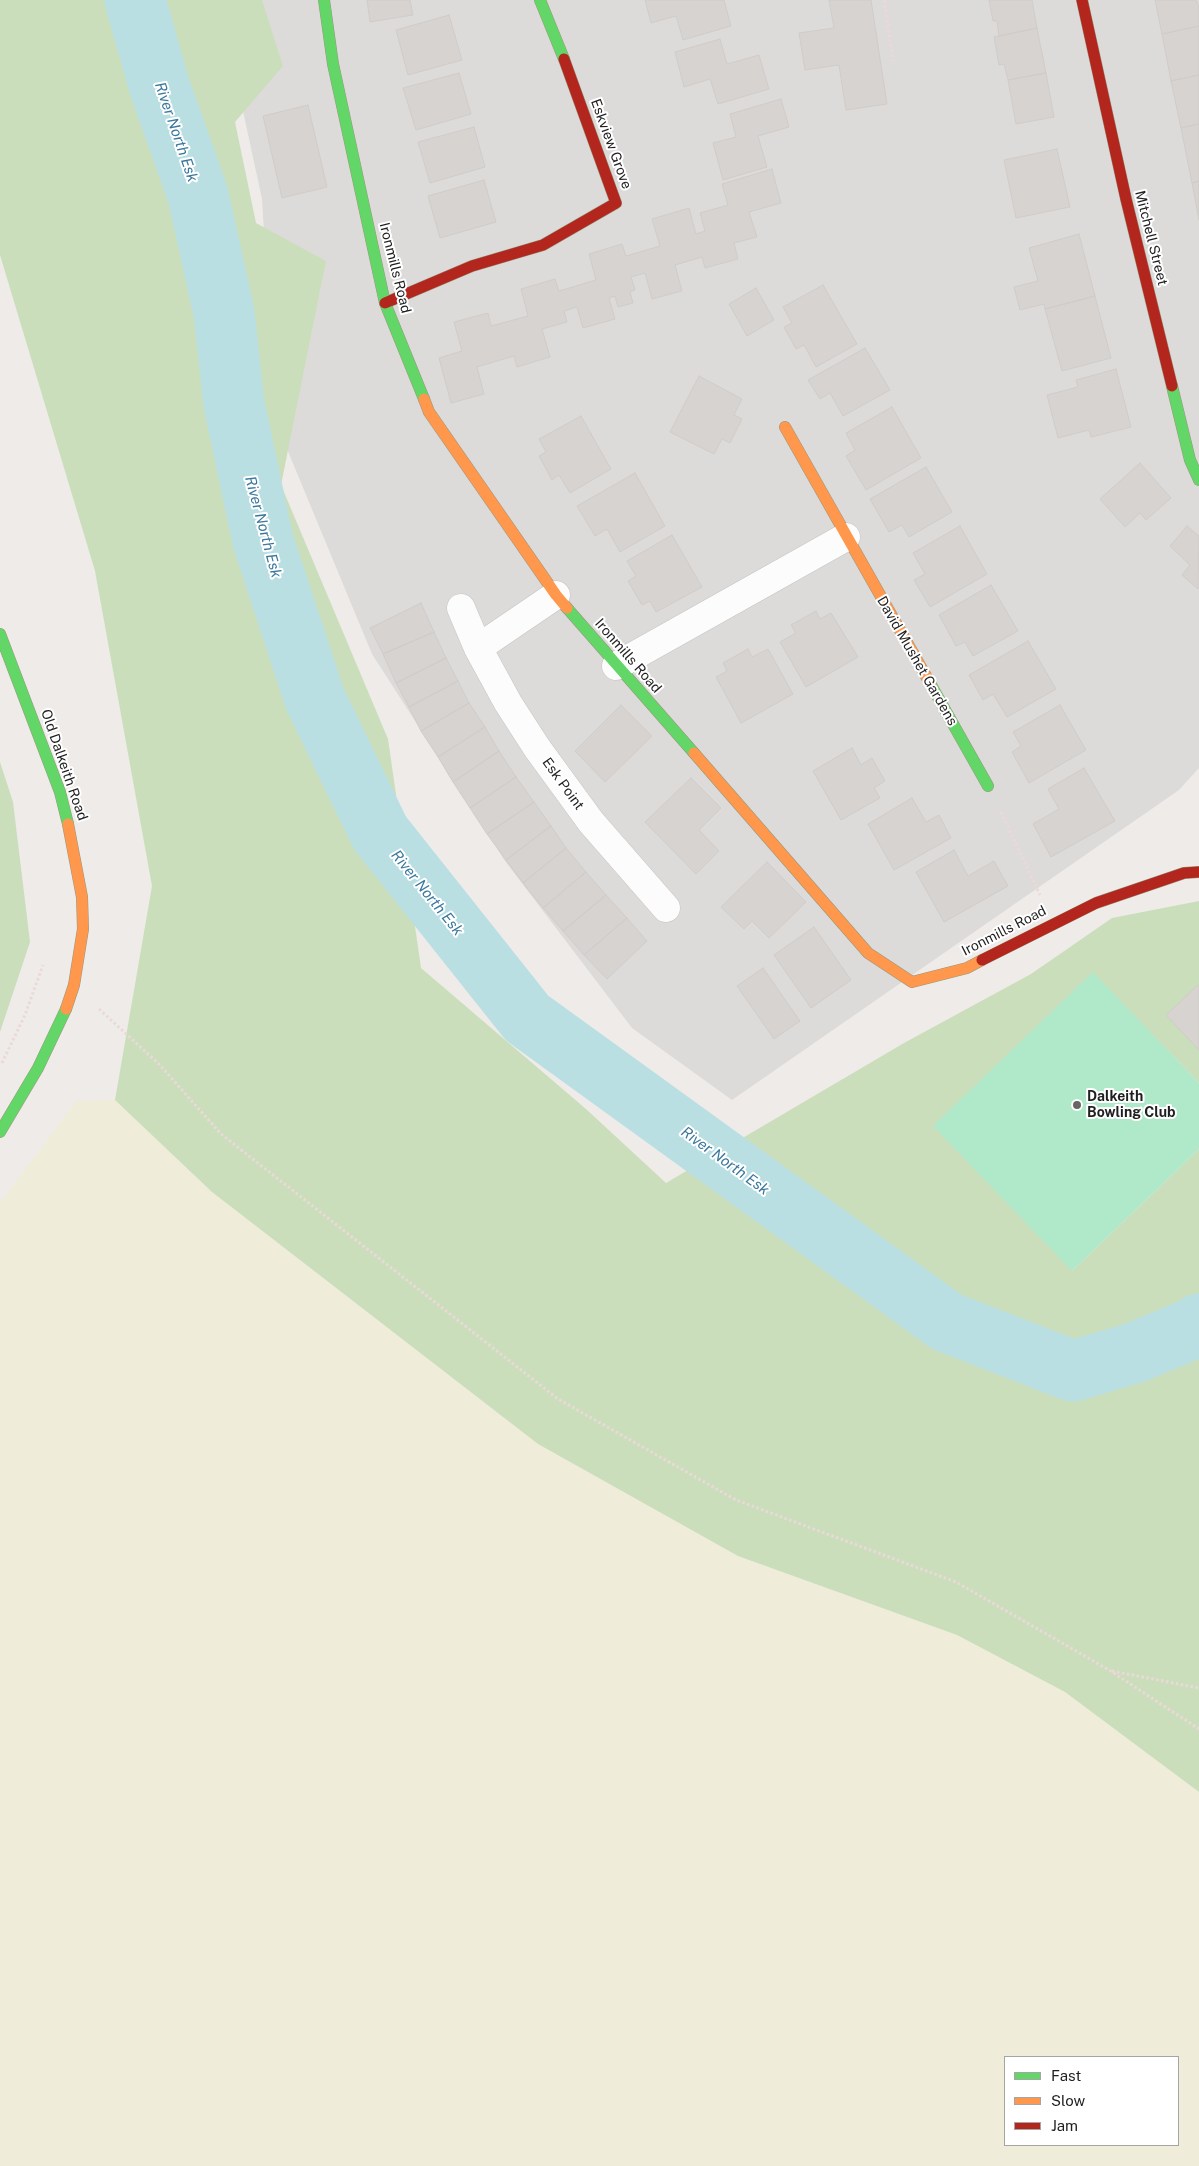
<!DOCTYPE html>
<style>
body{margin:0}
#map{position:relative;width:1199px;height:2166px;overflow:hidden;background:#eeebe8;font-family:"Public Sans",sans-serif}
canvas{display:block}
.legend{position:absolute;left:1004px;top:2056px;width:175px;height:90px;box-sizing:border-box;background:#fff;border:1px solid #a5a5a5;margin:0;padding:6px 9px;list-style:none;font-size:15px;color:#1f1f1f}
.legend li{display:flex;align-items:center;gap:10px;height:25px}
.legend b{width:25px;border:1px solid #a5a5a5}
</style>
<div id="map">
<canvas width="1199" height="2166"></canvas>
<ul class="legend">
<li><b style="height:6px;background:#63d668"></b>Fast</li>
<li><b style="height:6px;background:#ff974d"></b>Slow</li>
<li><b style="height:6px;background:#b3261e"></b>Jam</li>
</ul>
</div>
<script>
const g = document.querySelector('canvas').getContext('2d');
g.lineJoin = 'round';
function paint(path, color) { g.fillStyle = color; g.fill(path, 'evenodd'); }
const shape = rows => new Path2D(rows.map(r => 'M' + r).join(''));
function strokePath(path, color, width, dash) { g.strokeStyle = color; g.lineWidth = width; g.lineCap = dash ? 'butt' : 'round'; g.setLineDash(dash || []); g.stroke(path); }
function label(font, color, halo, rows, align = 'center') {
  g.font = font + ' "Public Sans",sans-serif'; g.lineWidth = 4; g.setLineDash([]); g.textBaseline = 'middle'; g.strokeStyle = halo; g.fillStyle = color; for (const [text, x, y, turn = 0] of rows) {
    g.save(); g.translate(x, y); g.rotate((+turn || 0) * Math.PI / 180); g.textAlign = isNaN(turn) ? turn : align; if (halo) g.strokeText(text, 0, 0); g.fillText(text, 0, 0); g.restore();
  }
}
paint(shape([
 [219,0,1199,0,1199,768,1179,790,732,1100,632,1028,505,861,372,654,275,420,262,199]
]), '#dddbd9');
paint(shape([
 [115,1100,212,1192,538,1444,738,1556,957,1635,1065,1692,1199,1792,1199,2166,0,2166,0,1203,76,1101],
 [1005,2057,1178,2057,1178,2145,1005,2145]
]), '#efedda');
paint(shape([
 [0,0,262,0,283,66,235,122,256,223,326,261,281,485,388,739,421,968,586,1109,666,1183,904,1043,1031,974,1112,918,1199,901,1199,1083,1093,973,1072,1271,1199,1149,1199,1792,1065,1692,957,1635,738,1556,538,1444,212,1192,115,1100,152,886,95,571,0,255],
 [0,762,13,802,30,942,0,1032]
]), '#cbdebb');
paint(shape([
 [1093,972,1199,1083,1199,1149,1072,1271,933,1126]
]), '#b0e8ca');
strokePath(shape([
 [135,0,159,85,198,195,224,313,234,404,263,541,315,699,380,833,527,1018,947,1322,1073,1371,1134,1353,1194,1328,1199,1324]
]), '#b9dfe3', 61);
const building = shape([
 [367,0,410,0,413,15,370,22,367,0],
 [645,0,724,0,731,26,683,40,676,16,651,23,645,0],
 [829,0,871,0,887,104,846,110,839,65,805,70,799,33,834,28,829,0],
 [989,0,1032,0,1037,28,999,36,997,21,993,21,989,0],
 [1155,0,1196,0,1199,7,1199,26,1162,34,1155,0],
 [449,15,462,60,408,75,396,30,449,15],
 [1199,26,1199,75,1171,81,1162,34,1199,26],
 [1037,28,1046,73,1008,80,1004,64,999,65,994,37,1037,28],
 [720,39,727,64,759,55,769,89,718,104,710,79,684,87,675,52,720,39],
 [459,73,471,114,416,130,403,88,459,73],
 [1046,73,1054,117,1016,124,1008,80,1046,73],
 [1199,75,1199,124,1181,128,1171,81,1199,75],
 [781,99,789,127,758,136,767,167,723,180,713,143,736,137,730,114,781,99],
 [308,105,327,187,282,198,263,116,308,105],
 [1199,124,1199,181,1192,183,1181,128,1199,124],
 [474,127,485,167,430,183,418,142,474,127],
 [1057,149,1070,207,1016,218,1004,160,1057,149],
 [772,169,781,203,749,212,757,237,734,243,738,259,705,268,702,257,675,265,682,291,652,299,645,273,631,277,635,290,630,292,633,303,618,307,615,296,609,298,615,319,583,328,577,307,564,311,567,322,542,329,550,357,517,367,514,356,477,367,484,394,451,403,439,358,462,351,454,322,488,313,491,326,528,316,521,289,555,279,559,291,596,280,589,254,622,244,626,256,660,246,652,219,689,208,696,234,705,231,700,213,728,205,722,184,772,169],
 [484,180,496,222,440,238,428,196,484,180],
 [1199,181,1199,220,1192,183,1199,181],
 [1079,234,1095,296,1045,309,1044,304,1020,310,1014,287,1038,281,1029,248,1079,234],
 [823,285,857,344,816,367,804,345,796,349,784,327,792,323,783,307,823,285],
 [756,288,774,320,747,336,729,304,756,288],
 [1095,296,1111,358,1062,371,1045,309,1095,296],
 [865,348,890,390,843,416,830,393,820,399,808,380,865,348],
 [1116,369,1131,427,1091,437,1089,430,1058,438,1047,395,1078,387,1076,380,1116,369],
 [699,376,742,399,734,415,742,419,730,443,722,439,714,454,670,432,699,376],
 [892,407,921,458,866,490,846,456,855,450,846,433,892,407],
 [581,416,611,469,570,493,559,475,552,480,539,456,546,452,539,439,581,416],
 [1140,463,1171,498,1146,520,1140,513,1125,527,1100,499,1140,463],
 [926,467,952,512,909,537,902,525,889,532,870,499,926,467],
 [635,473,665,526,620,552,607,529,595,536,577,506,635,473],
 [960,526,987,574,930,607,914,580,925,574,913,553,960,526],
 [1187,526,1199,536,1198,589,1182,575,1190,565,1170,546,1187,526],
 [672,535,702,587,656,612,650,601,642,605,628,581,636,576,627,561,672,535],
 [991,585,1018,631,973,656,965,642,956,646,939,615,991,585],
 [421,603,434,632,383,654,370,628,421,603],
 [816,611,820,619,831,613,858,657,806,687,780,642,796,633,791,625,816,611],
 [434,632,446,658,396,683,383,654,434,632],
 [1028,641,1056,689,1007,717,993,694,983,700,969,675,1028,641],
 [748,649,752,657,768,649,793,694,741,723,716,677,727,671,723,663,748,649],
 [446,658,458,681,409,707,396,683,446,658],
 [458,681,469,703,421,731,409,707,458,681],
 [469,703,485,727,438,757,421,731,469,703],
 [621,705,652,736,605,782,575,751,621,705],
 [1060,705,1086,750,1029,783,1012,752,1021,746,1013,732,1060,705],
 [485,727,499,751,453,782,438,757,485,727],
 [852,748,861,765,872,758,885,781,874,788,880,798,841,820,813,771,852,748],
 [499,751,516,777,470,808,453,782,499,751],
 [1084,768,1115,821,1051,857,1033,824,1059,809,1048,789,1084,768],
 [516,777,534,802,487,834,470,808,516,777],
 [691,778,721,808,699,830,719,851,696,874,645,822,691,778],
 [912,798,926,822,939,815,951,838,894,870,868,824,912,798],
 [534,802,551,826,506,860,487,834,534,802],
 [551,826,566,848,523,883,506,860,551,826],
 [566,848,586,872,543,908,523,883,566,848],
 [954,850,968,876,994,861,1008,886,944,922,916,872,954,850],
 [767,862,806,902,769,938,752,921,744,929,721,907,767,862],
 [586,872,606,895,563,931,543,908,586,872],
 [606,895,627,918,584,955,563,931,606,895],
 [627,918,647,941,607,979,584,955,627,918],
 [814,927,851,980,811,1008,774,955,814,927],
 [763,968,800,1021,774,1039,737,986,763,968],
 [1198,985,1199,986,1199,1050,1166,1015,1198,985]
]);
paint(building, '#d6d3d0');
strokePath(building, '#d1ccc9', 1);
const street = shape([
 [461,608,478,648,508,703,537,748,591,822,666,908],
 [478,648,556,595],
 [616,666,846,537]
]);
const fast = shape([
 [324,0,333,64,385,303,424,399],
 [540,0,564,59],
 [1172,386,1190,460,1199,480],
 [567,608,694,753],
 [0,634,60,792,68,824],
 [931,685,988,786],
 [0,1132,38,1068,66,1009]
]);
const slow = shape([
 [424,399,429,412,556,595,567,608],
 [785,427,931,685],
 [694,753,868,953,912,982,967,968,982,960],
 [66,1009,74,985,83,929,82,897,68,824]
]);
const jam = shape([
 [1082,0,1126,199,1172,386],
 [385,303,472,266,543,245,616,203,564,59],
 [982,960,1096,903,1184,873,1199,872]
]);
strokePath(street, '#c6c5c4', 29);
strokePath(fast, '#99987e', 12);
strokePath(slow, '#99987e', 12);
strokePath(jam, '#99987e', 12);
strokePath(shape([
 [884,0,893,61],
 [1001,812,1040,895],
 [99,1009,159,1064,221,1134,558,1399,736,1500,956,1582,1109,1670,1199,1729],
 [2,1063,25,1015,43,965],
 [1112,1671,1199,1688]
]), '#ebd9d9', 3, [2.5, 2.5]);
strokePath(street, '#fcfcfc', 28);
strokePath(fast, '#63d668', 11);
strokePath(slow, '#ff974d', 11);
strokePath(jam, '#b3261e', 11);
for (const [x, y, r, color] of [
 [1077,1105,5,"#676665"]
]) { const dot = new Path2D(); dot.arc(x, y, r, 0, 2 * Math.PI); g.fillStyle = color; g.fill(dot); strokePath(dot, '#fff', 2); }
label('14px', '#1f1f1f', '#fff', [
 ["Eskview Grove",611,144,70],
 ["Mitchell Street",1151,238,76],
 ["Ironmills Road",395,268,76],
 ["Ironmills Road",628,656,49],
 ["David Mushet Gardens",917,661,60],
 ["Old Dalkeith Road",64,765,71],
 ["Esk Point",563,784,54],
 ["Ironmills Road",1004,931,-27]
]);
label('bold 14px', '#1f1f1f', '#fff', [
 ["Dalkeith",1087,1097],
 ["Bowling Club",1087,1113]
], 'left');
label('italic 15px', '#3c789d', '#fff', [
 ["River North Esk",176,132,71],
 ["River North Esk",263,527,75],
 ["River North Esk",427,893,51],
 ["River North Esk",725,1161,36]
]);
</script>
